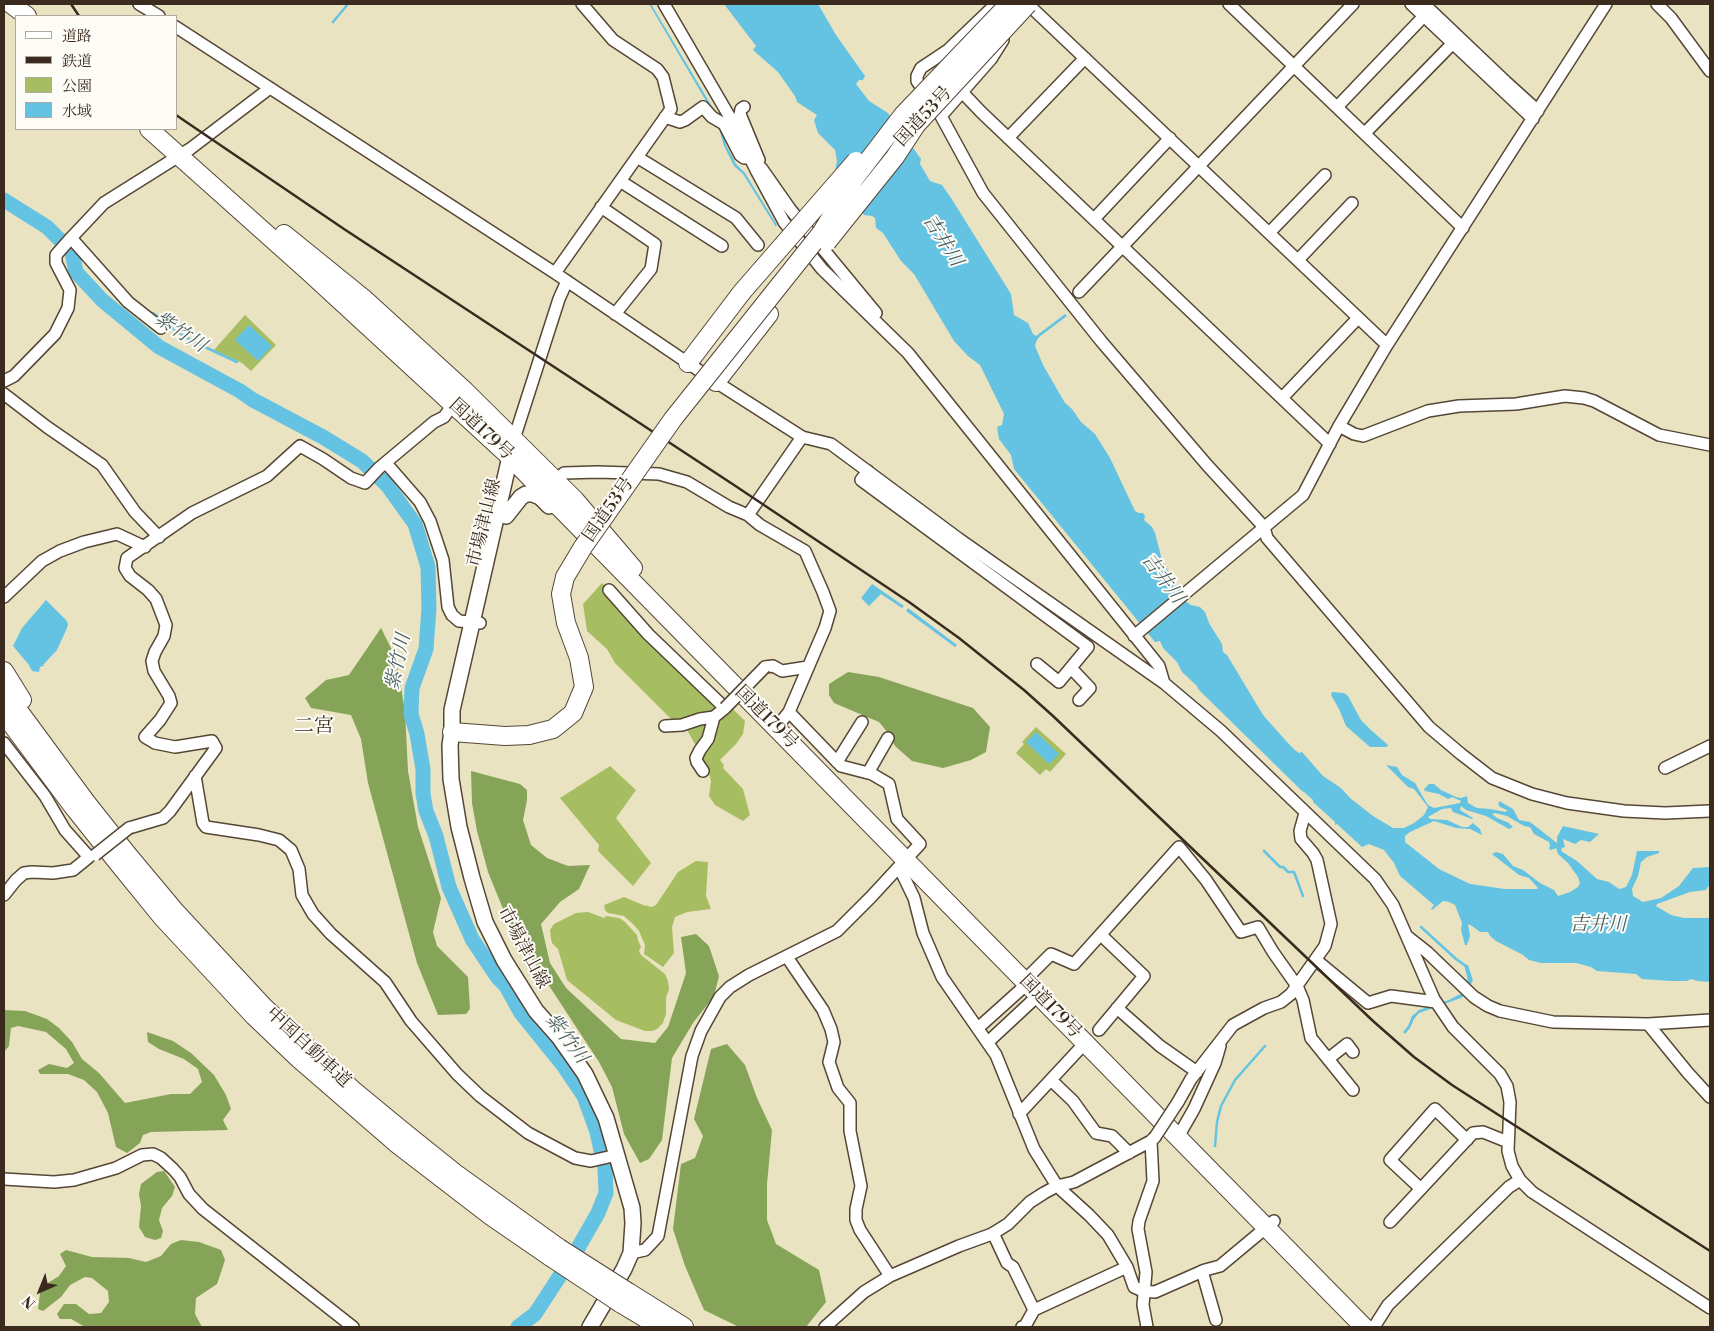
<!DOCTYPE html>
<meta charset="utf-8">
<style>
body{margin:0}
#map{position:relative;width:1714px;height:1331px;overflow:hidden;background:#eae3c1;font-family:"Libre Bodoni","Noto Serif JP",serif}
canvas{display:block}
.frame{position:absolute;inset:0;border:5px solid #3b2a1e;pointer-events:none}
.legend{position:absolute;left:15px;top:15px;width:162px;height:115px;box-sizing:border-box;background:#fdfcf7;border:1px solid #afa8a0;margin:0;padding:6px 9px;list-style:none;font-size:15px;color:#3b2a1e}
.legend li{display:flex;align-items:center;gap:10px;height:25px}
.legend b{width:25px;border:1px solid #afa8a0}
.north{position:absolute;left:15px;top:1266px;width:50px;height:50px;-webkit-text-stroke:4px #fdfcf7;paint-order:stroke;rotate:224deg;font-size:14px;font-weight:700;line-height:20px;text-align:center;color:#3b2a1e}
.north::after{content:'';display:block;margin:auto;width:18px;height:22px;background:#3b2a1e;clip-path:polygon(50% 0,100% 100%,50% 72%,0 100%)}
</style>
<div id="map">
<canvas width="1714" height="1331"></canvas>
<div class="frame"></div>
<ul class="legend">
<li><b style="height:6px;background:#fff"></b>道路</li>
<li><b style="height:6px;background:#3b2a1e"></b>鉄道</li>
<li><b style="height:14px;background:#a7bd62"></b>公園</li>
<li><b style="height:14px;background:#64c3e2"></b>水域</li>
</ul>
<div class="north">N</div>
</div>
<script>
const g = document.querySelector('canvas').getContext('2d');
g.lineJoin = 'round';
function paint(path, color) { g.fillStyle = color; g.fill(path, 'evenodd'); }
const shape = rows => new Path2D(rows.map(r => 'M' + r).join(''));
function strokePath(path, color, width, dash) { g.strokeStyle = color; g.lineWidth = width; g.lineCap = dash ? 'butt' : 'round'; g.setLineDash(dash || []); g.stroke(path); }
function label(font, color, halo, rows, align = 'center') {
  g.font = font + ' "Libre Bodoni","Noto Serif JP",serif'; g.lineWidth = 4; g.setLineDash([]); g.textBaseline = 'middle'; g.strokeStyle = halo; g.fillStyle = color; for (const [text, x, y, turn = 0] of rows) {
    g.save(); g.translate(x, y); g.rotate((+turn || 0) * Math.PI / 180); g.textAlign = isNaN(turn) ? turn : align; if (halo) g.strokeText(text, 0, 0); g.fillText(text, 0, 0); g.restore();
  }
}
paint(shape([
 [245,315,276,345,251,371,242,363,214,350],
 [602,583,722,708,715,715,676,724,615,663,607,649,587,631,583,604],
 [731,707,745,721,743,734,736,744,720,760,724,765,723,768,743,789,750,815,743,821,715,805,709,796,711,781,707,766,701,757,716,721],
 [710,721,705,739,697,748,686,728],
 [1036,727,1066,754,1050,772,1046,769,1040,775,1016,753,1024,744,1022,742],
 [610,766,636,790,616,818,651,863,633,886,598,851,599,845,560,798],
 [696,861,708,862,706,896,711,909,687,912,675,917,672,927,674,953,663,967,644,954,645,945,639,931,633,924,624,916,608,913,605,910,604,905,624,897,643,905,652,907,656,905,678,872],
 [588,912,604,918,606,916,619,918,624,921,637,935,638,940,641,947,639,951,641,955,665,974,668,981,669,990,666,997,666,1014,663,1023,657,1029,652,1031,645,1031,616,1020,567,980,558,949,552,943,551,939,550,930,554,924,576,913]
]), '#a7bd62');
paint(shape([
 [381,628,396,658,405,711,408,771,418,827,441,898,433,932,437,946,468,977,470,1009,466,1014,438,1015,417,963,368,783,361,739,351,715,311,708,305,698,326,680,349,675],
 [848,672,879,677,973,708,990,727,986,752,971,760,943,768,912,761,895,746,888,733,879,722,834,703,829,695,829,684],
 [471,771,520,784,527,790,527,800,523,820,531,845,547,858,568,866,590,865,579,889,560,902,541,924,550,963,566,988,621,1039,655,1043,668,1027,686,973,681,937,696,934,709,946,719,976,714,996,693,1023,672,1058,662,1140,649,1159,640,1163,624,1134,612,1087,599,1062,510,926,488,872,477,831,472,803],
 [4,1010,25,1011,47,1019,59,1028,72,1042,82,1059,99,1073,125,1103,171,1094,190,1094,202,1082,198,1069,184,1059,159,1049,148,1042,147,1032,173,1041,191,1053,214,1075,226,1095,231,1109,223,1120,228,1130,151,1132,143,1135,140,1143,127,1153,116,1147,108,1113,97,1092,84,1080,68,1074,40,1074,38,1070,49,1064,67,1068,74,1063,66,1049,46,1032,18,1026,11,1028,9,1046,4,1052],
 [727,1044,745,1065,757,1098,772,1130,767,1184,767,1220,776,1244,819,1270,826,1302,806,1327,739,1327,704,1310,685,1266,673,1229,681,1164,695,1158,703,1136,694,1119,711,1049],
 [164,1171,175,1187,172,1196,162,1208,159,1220,163,1231,161,1238,155,1240,145,1237,139,1227,141,1206,139,1194,141,1184,157,1172],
 [181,1240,199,1242,221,1250,225,1260,217,1284,196,1298,195,1314,202,1327,85,1327,71,1319,60,1319,57,1314,64,1304,76,1304,89,1314,101,1313,109,1302,108,1291,92,1278,85,1277,70,1285,61,1297,43,1311,38,1309,40,1293,48,1283,59,1276,66,1266,60,1254,66,1250,92,1257,129,1258,146,1262,161,1256,171,1244]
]), '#85a458');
paint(shape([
 [649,4,651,4,720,120,726,145,736,164,745,173,777,225,776,227,743,174,734,166,724,146,716,118],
 [724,4,818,4,836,35,865,76,863,80,859,80,856,84,869,101,888,113,921,159,920,164,930,181,942,185,951,198,1011,294,1014,315,1028,323,1033,334,1036,336,1065,314,1067,316,1039,337,1036,342,1035,346,1043,365,1065,403,1072,409,1081,422,1095,434,1110,458,1135,511,1139,513,1143,513,1145,516,1144,520,1152,527,1155,533,1162,560,1185,601,1191,605,1200,607,1205,612,1209,623,1222,644,1223,652,1227,655,1263,715,1287,742,1295,750,1299,753,1302,752,1323,776,1341,788,1350,798,1373,816,1393,828,1404,828,1414,823,1424,815,1428,807,1414,789,1408,787,1386,765,1397,767,1402,775,1415,783,1423,797,1428,805,1434,808,1460,803,1461,801,1452,797,1448,799,1439,794,1425,791,1424,789,1429,784,1434,784,1441,790,1456,797,1461,798,1467,796,1468,803,1477,808,1490,809,1506,812,1507,810,1500,807,1498,804,1500,801,1501,802,1513,809,1519,820,1530,822,1557,843,1557,837,1563,826,1599,834,1590,842,1581,840,1575,844,1563,839,1565,847,1562,848,1561,851,1577,861,1597,879,1609,882,1619,889,1626,887,1632,875,1637,851,1659,851,1659,853,1647,857,1641,862,1638,876,1632,889,1633,896,1643,902,1661,898,1679,886,1693,868,1710,867,1710,884,1706,890,1690,892,1657,904,1656,906,1671,915,1684,918,1710,918,1710,982,1697,981,1691,979,1687,981,1671,981,1642,979,1636,974,1597,971,1591,967,1576,963,1541,963,1529,960,1523,955,1496,941,1490,936,1488,932,1480,932,1472,926,1468,924,1470,936,1467,945,1465,945,1461,930,1462,923,1455,905,1449,902,1443,901,1432,910,1431,909,1434,905,1400,876,1394,863,1384,850,1369,844,1362,847,1337,824,1335,825,1335,822,1313,802,1313,800,1304,792,1302,791,1199,690,1197,686,1182,672,1177,662,1163,648,1160,641,1155,642,1014,469,1011,455,999,439,997,427,1002,425,1004,414,980,365,968,356,954,341,914,274,901,261,883,233,876,228,875,218,872,216,864,215,833,173,835,171,837,161,835,150,818,133,814,120,817,115,797,102,795,96,778,72,753,50,756,46],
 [1461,806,1466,810,1486,816,1509,829,1513,827,1509,823,1497,818,1492,814,1495,813,1507,816,1524,826,1530,827,1534,834,1549,842,1550,845,1549,849,1551,850,1556,848,1558,854,1568,863,1578,877,1580,883,1578,887,1570,892,1558,896,1554,890,1540,883,1523,870,1513,866,1503,854,1496,852,1492,854,1519,875,1529,878,1538,888,1537,889,1505,889,1470,884,1439,869,1405,842,1405,836,1410,832,1434,821,1456,828,1470,829,1482,835,1480,829,1473,823,1468,827,1462,827,1447,820,1430,819,1428,817,1442,809,1451,808,1453,812,1472,819,1473,818,1460,810],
 [249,325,272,346,258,361,235,340],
 [872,584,904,606,902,608,881,594,869,606,861,598],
 [46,600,66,620,68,624,67,628,57,650,43,665,45,665,40,667,39,672,32,671,29,665,13,646,22,628],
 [908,608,957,645,955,647,906,611],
 [1332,692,1344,693,1348,696,1361,720,1372,731,1388,745,1387,747,1370,747,1346,726,1339,709,1331,695],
 [1036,732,1059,754,1049,764,1026,742],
 [1464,965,1468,965,1473,980,1466,994,1461,998,1419,1013,1414,1019,1410,1028,1405,1034,1403,1032,1408,1026,1412,1016,1419,1010,1449,1000,1464,992,1468,983,1467,976]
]), '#64c3e2');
strokePath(shape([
 [333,22,348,4],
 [153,313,175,330,192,341,237,362],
 [1264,851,1280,867,1283,867,1288,872,1294,872,1303,896],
 [1421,927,1456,959,1466,966],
 [1215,1146,1217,1122,1221,1106,1235,1080,1265,1046]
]), '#64c3e2', 2.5);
strokePath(shape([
 [4,200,47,227,72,252,76,272,102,300,159,347,240,391,253,400,323,437,362,461,387,485,415,524,428,567,429,608,426,649,412,688,411,714,417,734,423,769,423,794,426,811,436,836,449,887,472,939,498,978,506,986,521,1013,563,1065,584,1096,597,1132,605,1168,606,1193,598,1213,578,1248,535,1314,518,1327]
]), '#64c3e2', 15);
const minor = shape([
 [139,4,159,16],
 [664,4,732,121,757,172,784,222,822,269,908,353,1159,666,1164,683],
 [996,4,948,50,921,68,917,76,917,81,941,116,983,193,1101,341,1207,465,1264,527,1267,538,1429,727,1461,754,1492,778,1532,794,1567,803,1624,811,1665,813,1710,811],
 [1229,4,1463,228],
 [1411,4,1533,119],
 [1424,4,1506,82,1538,111],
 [1657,4,1671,18,1710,71],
 [1033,9,1387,345],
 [176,27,555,273,716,382,802,437,831,444,959,539,1164,683,1221,731,1375,879,1393,905,1434,999,1453,1027,1500,1074,1507,1086,1510,1102,1508,1151,1512,1166,1520,1180,1532,1192,1710,1308],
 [962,92,981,112,1330,444],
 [744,107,741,109,740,114,759,160],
 [1337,107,1424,16],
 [941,116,991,59,1003,40],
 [665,117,680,122,685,120,703,107,712,117,724,124,740,155,744,158,751,158,762,169,790,209,876,313],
 [1365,133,1453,43],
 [1008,138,1085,58],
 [637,157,736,218,758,245],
 [620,181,722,246],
 [601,207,655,244,651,269,615,314],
 [1094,219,1170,138],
 [1269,233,1325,175],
 [71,238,128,302,161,328],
 [1298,260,1352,203],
 [555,273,671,109,663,77,657,69,613,40,582,4],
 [1079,292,1353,4],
 [4,381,14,376,55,334,68,308,70,290,56,263,56,255,71,238,104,203,190,149,270,88],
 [4,394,47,427,102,465,135,512,159,537],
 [1282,398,1358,318],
 [1339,426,1354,434,1363,436,1428,411,1459,406,1516,404,1565,396,1584,398,1594,401,1659,435,1710,445],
 [514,439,559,299,567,281],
 [386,463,420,502,430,521,443,560,448,607,452,615,459,621,480,623],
 [868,471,861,480,1088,647,1059,682,1037,664],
 [551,483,564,473,598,472,659,474,687,482,729,507,748,515,760,525,805,551,823,592,830,611,825,628,789,712,776,728],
 [748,515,802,437],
 [609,590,648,634,725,708,714,717,700,719,682,725,665,726],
 [4,597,42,561,60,551,84,542,117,534,145,547],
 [1134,636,1303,495,1339,426,1387,345,1606,4],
 [765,667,773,666,782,671,808,667],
 [1071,668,1090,688,1079,700],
 [4,743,45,796,65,830,89,857,73,870,53,873,32,872,24,873,16,880,4,895],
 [837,762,862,722],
 [1665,768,1710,746],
 [703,771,697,762,696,758,700,750,708,739,714,717],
 [868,773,888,738],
 [195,776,203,823,206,827,259,835,279,840,291,850,299,869,302,895,313,914,331,934,385,982,411,1021,457,1074,480,1096,528,1133,575,1158,591,1161,617,1155],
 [129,828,163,818,170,811,216,748,212,741,175,747,155,743,145,737,160,720,171,703,169,696,154,671,152,661,155,652,164,636,166,625,156,599,148,590,130,576,125,568,127,558,192,513,267,476,300,446,323,459,351,478,365,483,379,468,434,422,444,417,457,399],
 [899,867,914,898,923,933,942,977,996,1055,1034,1149,1057,1186,1089,1215,1108,1235,1127,1267,1134,1287,1143,1291,1155,1292,1205,1270,1220,1266,1274,1221],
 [1408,937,1427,952,1474,997,1488,1006,1500,1011,1553,1022,1648,1024,1710,1020],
 [787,957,823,1010,831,1029,834,1042,829,1062,838,1088,850,1103,850,1131,861,1186,856,1209,856,1220,860,1230,890,1276],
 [1316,960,1368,1003,1391,996,1436,1002],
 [1031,974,1051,954,1074,964,1179,847,1206,880,1241,932,1258,927,1273,952,1297,986,1303,1000,1311,1038,1353,1090],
 [1117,1008,1160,1046,1197,1072],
 [1648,1024,1688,1073,1710,1097],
 [978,1028,1027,984],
 [1099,1030,1144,976,1101,935],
 [988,1042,1031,1002],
 [1328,1059,1347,1044,1353,1052],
 [1051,1080,1073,1101,1096,1133,1112,1136,1129,1153],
 [1178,1102,1191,1079,1233,1025,1264,1008,1281,1002,1291,994,1325,946,1331,924,1317,860,1313,853,1301,839,1300,831,1305,813],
 [1019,1114,1085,1043],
 [1178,1137,1194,1109,1215,1063,1220,1046],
 [4,1179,54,1182,74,1180,116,1168,142,1155,153,1154,161,1158,173,1169,180,1177,189,1194,203,1209,353,1327],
 [1421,1189,1390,1160,1435,1109,1467,1140],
 [1390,1222,1473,1133,1483,1132,1508,1142],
 [993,1233,1007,1263,1013,1267,1034,1310,1025,1326,1022,1327],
 [631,1253,645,1250,658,1236,692,1056,701,1031,720,997,730,987,749,975,837,931,871,897,920,844,897,819,889,784,872,774,841,766,789,712],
 [1202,1271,1216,1320],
 [1034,1310,1127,1267],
 [825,1327,864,1292,890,1276,959,1246,992,1234,1008,1224,1030,1202,1044,1193,1057,1186,1074,1182,1151,1141,1155,1137],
 [1147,1327,1143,1305,1146,1272,1138,1229,1139,1221,1153,1181,1151,1141],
 [1374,1327,1388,1305,1509,1187,1520,1180]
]);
const major = shape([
 [512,448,452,710,452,732,450,745,451,779,459,827,472,878,485,922,504,960,536,1011,559,1037,585,1074,606,1118,632,1208,633,1223,631,1253,624,1269,590,1327],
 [506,516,521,497,526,494,533,494,540,497,549,506]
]);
const highway = shape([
 [11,4,27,16],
 [149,129,308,271,510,457,1364,1327],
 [284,234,363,298,465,391,575,500,633,568],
 [688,363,742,292],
 [716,382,769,314],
 [4,671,22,700],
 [4,691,86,802,128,855,174,910,264,1007,354,1091,405,1133,455,1173,559,1248],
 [4,714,75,809,118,863,162,917,254,1016,299,1059,396,1143,491,1216,552,1258],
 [452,732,505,736,529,735,553,729,573,713,584,687,579,658,566,623,561,594,565,577,583,547],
 [628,1292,684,1327],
 [620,1303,660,1327]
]);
strokePath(minor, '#554636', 14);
strokePath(major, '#554636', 18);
strokePath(highway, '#554636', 20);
strokePath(minor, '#fff', 11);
strokePath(major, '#fff', 15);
strokePath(highway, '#fff', 18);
strokePath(shape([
 [71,4,79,16],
 [176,115,344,229,734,485,909,602,959,638,1024,690,1053,716,1373,1021,1414,1057,1452,1085,1710,1251]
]), '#3b2a1e', 2.5);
const minorBridge = shape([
 [725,708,765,667],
 [95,855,129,828],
 [1155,1137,1178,1102]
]);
const highwayBridge = shape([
 [827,242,895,157,916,125,1028,4],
 [742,292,856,161],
 [583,547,673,419,822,232,854,179,903,115,1009,4],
 [559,1248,628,1292],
 [552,1258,620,1303]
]);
strokePath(minorBridge, '#554636', 14, []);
strokePath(highwayBridge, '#554636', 20, []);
strokePath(minorBridge, '#fff', 11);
strokePath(highwayBridge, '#fff', 18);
label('18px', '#3b2a1e', '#fdfcf7', [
 ["国道53号",924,117,-47],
 ["国道179号",481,430,43],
 ["国道53号",609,510,-55],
 ["市場津山線",485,523,-76],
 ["国道179号",766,718,45],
 ["市場津山線",523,948,62],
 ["国道179号",1050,1007,46],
 ["中国自動車道",308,1048,43]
]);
label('italic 19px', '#496063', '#fdfcf7', [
 ["吉井川",942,241,58],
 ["紫竹川",180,333,33],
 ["吉井川",1162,579,53],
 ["紫竹川",399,662,-78],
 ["吉井川",1598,925],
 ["紫竹川",566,1039,53]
]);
label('20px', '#3b2a1e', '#fdfcf7', [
 ["二宮",314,727]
]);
</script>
